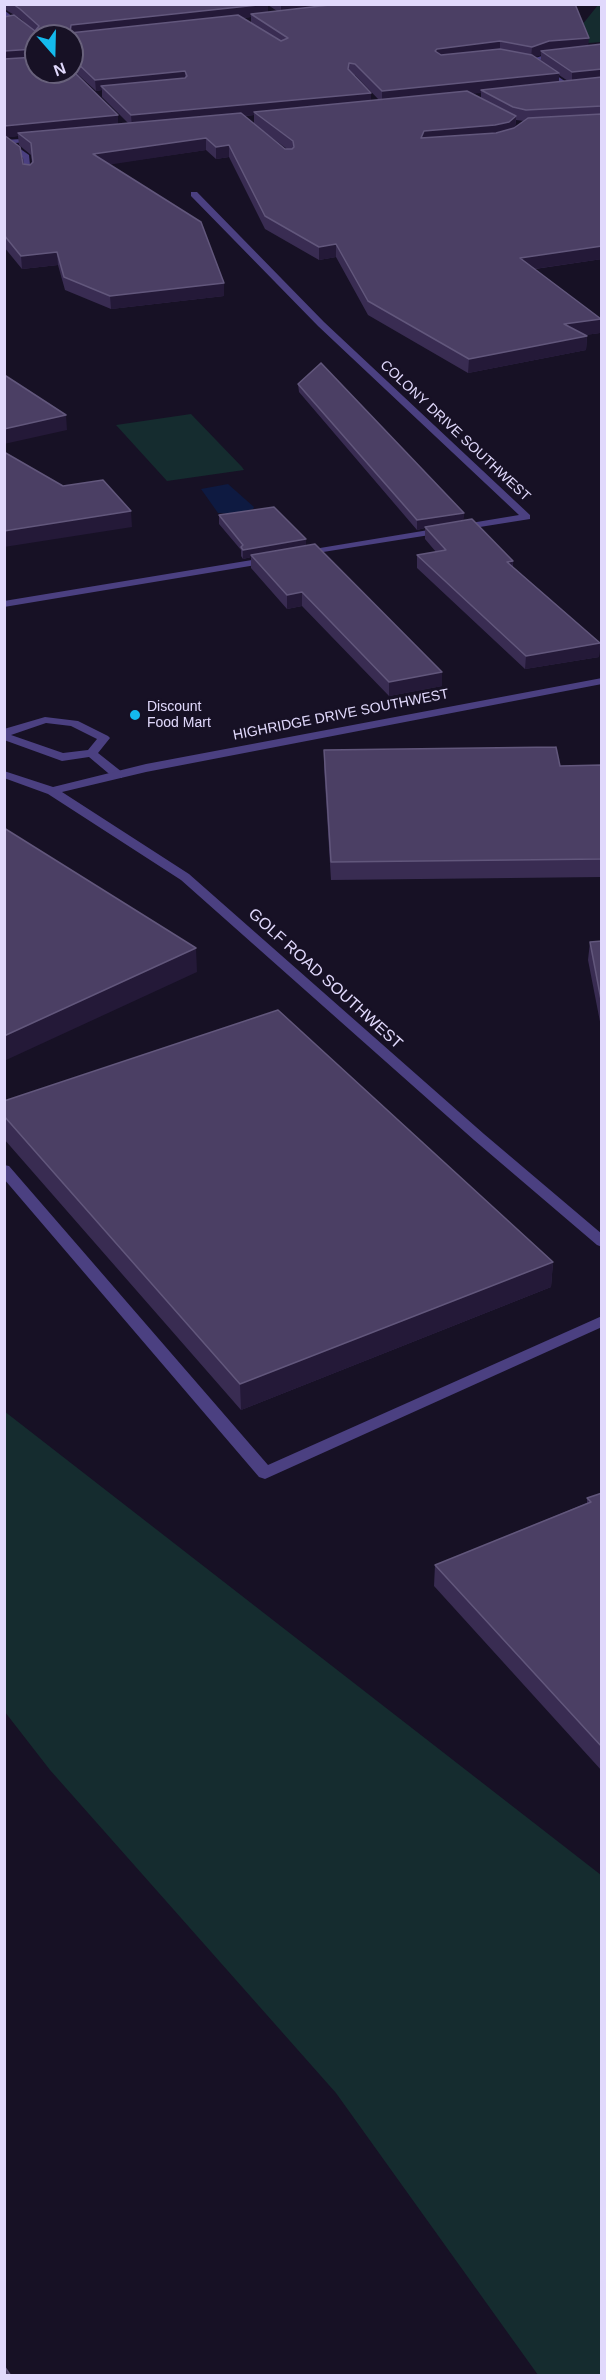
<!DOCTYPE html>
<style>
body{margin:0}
#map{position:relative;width:606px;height:2380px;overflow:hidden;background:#171125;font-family:Helvetica,sans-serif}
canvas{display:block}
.frame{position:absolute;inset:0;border:6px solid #e1d9fc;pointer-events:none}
.north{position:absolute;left:24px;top:24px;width:60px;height:60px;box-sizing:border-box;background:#171125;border:2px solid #68617b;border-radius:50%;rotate:160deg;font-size:16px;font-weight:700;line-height:24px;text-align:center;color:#e1d9fc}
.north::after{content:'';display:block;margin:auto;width:21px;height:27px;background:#14baed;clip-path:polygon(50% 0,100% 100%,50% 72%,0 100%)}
</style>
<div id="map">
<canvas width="606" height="2380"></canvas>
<div class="frame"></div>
<div class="north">N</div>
</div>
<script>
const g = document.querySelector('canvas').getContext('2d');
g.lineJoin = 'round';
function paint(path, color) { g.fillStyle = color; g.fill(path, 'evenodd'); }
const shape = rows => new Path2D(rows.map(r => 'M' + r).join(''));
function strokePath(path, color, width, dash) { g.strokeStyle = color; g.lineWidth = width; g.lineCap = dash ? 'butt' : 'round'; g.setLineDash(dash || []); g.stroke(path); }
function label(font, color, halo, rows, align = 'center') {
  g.font = font + ' Helvetica,sans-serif'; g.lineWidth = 4.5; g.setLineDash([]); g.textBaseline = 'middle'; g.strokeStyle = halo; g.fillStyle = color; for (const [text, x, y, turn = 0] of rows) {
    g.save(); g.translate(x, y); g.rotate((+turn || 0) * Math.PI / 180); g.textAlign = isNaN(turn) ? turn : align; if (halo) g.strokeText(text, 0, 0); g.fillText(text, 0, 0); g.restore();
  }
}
paint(shape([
 [598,5,601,5,601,42,566,45],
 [191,414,242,467,244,470,167,481,116,425],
 [4,1411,601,1875,601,2375,538,2375,336,2093,50,1770,5,1712]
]), '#152c2f');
paint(shape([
 [228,484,254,507,253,509,235,514,218,513,201,489]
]), '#0e1a41');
paint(shape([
 [602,50,602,54,539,60,538,63,572,86,570,89,531,63,535,58,549,54,602,50],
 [4,141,9,141,29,155,31,175,25,175,23,158,5,143,4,141],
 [45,717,78,721,108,736,110,738,98,753,122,772,122,778,114,778,89,757,62,761,4,740,4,729,45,717],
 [46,723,71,726,97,739,88,750,63,753,11,735,46,723],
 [4,1165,9,1166,268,1465,602,1316,602,1327,265,1479,259,1477,4,1179,4,1165]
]), '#4b4081');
paint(shape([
 [4,10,37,36,36,40,4,15,4,10],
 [39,138,37,141,4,144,4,140,39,138],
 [191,192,197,192,324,322,530,515,530,519,298,556,297,554,302,551,519,515,318,326,191,196,191,192],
 [270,557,274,558,274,562,4,607,4,601,270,557],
 [602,678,602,684,146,772,62,792,189,874,484,1134,602,1234,602,1247,597,1245,474,1140,181,880,48,794,4,778,4,771,53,787,146,764,602,678]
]), '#4b4081');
paint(shape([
 [4,4,575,4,588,46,602,44,602,259,535,269,601,319,600,333,585,335,587,336,586,350,468,373,368,315,336,257,319,260,265,229,229,157,216,159,206,150,109,164,224,283,224,296,111,309,65,290,58,265,22,269,4,247],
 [268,5,277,11,268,12],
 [6,10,21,19,26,24,6,16],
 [251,17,251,23,242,18],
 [36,36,72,36,72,69,96,91,102,90,102,97,128,123,118,124,118,115,36,72],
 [540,55,541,55,541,61,535,57],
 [354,75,355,75,379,100,371,101,371,93],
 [559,75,568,81,559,81],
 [472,93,481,93,481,98],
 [254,115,254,124,244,116,246,116],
 [516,120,524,121,515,127],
 [255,125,287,149,285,149],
 [18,136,19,145,31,155,32,163,30,165,23,164,8,137],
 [298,384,464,513,463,520,513,561,513,567,600,643,599,657,525,669,417,568,417,555,436,552,425,539,425,528,417,530,299,392],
 [219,515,306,545,442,672,442,686,389,696,302,606,287,609,251,568,251,557,243,559,241,556,241,550,219,524],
 [324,750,560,766,602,765,602,877,331,880,324,767],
 [602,941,602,1032,588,960,590,942],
 [4,1101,553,1262,551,1287,241,1410,4,1139],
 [602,1493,602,1771,434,1586,435,1565,587,1503,587,1498]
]), '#392c52');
paint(shape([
 [268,4,268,15,251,14,251,17,70,36,71,25],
 [281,4,368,4,281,14],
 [589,38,588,49,541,51,541,55,531,59,532,47,549,41],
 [500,41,500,52,437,60,435,51,437,49],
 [35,49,36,60,4,63,4,51],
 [602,69,602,80,572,83,572,72],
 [185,71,185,83,101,86,102,90,96,91,95,80],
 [559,73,559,84,481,90,481,93,382,103,382,91],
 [371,93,371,104,254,112,254,115,132,127,131,115],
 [118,115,118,127,18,133,18,136,4,138,4,126],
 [516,116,515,128,508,134,421,138,424,131],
 [206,138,206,150,94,167,93,154],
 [229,145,229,157,216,159,216,147],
 [336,244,336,257,319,260,319,247],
 [602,246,602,259,520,271,520,258],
 [57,252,58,265,22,269,21,256],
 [224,283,224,296,111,309,110,296],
 [601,319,600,333,563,338,564,324],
 [587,336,586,350,468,373,469,359],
 [66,415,67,430,4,444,4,429],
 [131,511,132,527,4,547,4,531],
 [464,513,463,522,425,527,425,528,417,530,417,520],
 [306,539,306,548,251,555,251,557,243,559,243,550],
 [513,561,512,573,507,562],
 [302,592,302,606,287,609,287,595],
 [600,643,599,657,525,669,526,656],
 [442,672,442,686,389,696,389,682],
 [196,948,197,972,4,1061,4,1036],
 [553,1262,551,1287,241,1410,240,1384]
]), '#241938');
const building = shape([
 [13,4,267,4,71,25,70,33,238,15,281,41,288,38,251,14,338,4,575,4,589,38,549,41,532,47,500,41,437,49,435,51,441,55,500,49,532,55,559,73,382,91,355,64,349,63,348,69,371,93,131,115,101,86,185,78,187,76,185,71,95,80,72,58,72,36,36,36,36,49,35,49,4,51,4,17,14,15,35,31,39,26,20,9,13,4],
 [602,44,602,69,572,72,541,51,602,44],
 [36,56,36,72,72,72,72,70,118,115,4,126,4,59,36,57,36,56],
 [602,77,602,106,526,110,513,107,481,90,602,77],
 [467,91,516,116,509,122,495,125,424,131,421,138,496,133,514,128,528,118,602,114,602,246,520,258,601,319,564,324,587,336,469,359,368,301,336,244,319,247,265,216,229,145,216,147,206,138,93,154,201,222,224,283,110,296,64,277,57,252,21,256,4,235,4,135,20,147,23,164,30,165,33,162,31,143,18,133,241,113,285,149,292,149,294,147,293,141,254,112,467,91],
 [321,363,464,513,417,520,298,384,321,363],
 [6,376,66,415,4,429,4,377,6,376],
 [4,452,63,486,103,480,131,511,4,531,4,452],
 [274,507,306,539,243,550,241,547,243,545,219,515,274,507],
 [472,519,513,561,507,562,600,643,526,656,417,555,446,550,425,527,472,519],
 [315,544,442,672,389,682,302,592,287,595,251,555,315,544],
 [556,747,560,766,602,765,602,859,331,862,324,750,556,747],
 [4,828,196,948,4,1036,4,828],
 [602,941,602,1005,590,942,602,941],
 [278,1010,553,1262,240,1384,4,1116,4,1101,278,1010],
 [602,1493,602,1747,435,1565,591,1502,587,1498,602,1493],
 [4,2366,11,2376,4,2376,4,2366]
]);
paint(building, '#4b3f64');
strokePath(building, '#62577c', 1.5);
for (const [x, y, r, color] of [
 [135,715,6,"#14baed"]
]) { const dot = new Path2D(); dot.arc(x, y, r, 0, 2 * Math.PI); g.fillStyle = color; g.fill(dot); strokePath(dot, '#171125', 2); }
label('14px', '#e1d9fc', '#171125', [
 ["COLONY DRIVE SOUTHWEST",455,431,43],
 ["HIGHRIDGE DRIVE SOUTHWEST",341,715,-11]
]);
label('14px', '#e1d9fc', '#171125', [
 ["Discount",147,707],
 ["Food Mart",147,723]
], 'left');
label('16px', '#e1d9fc', '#171125', [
 ["GOLF ROAD SOUTHWEST",325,979,42]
]);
</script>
